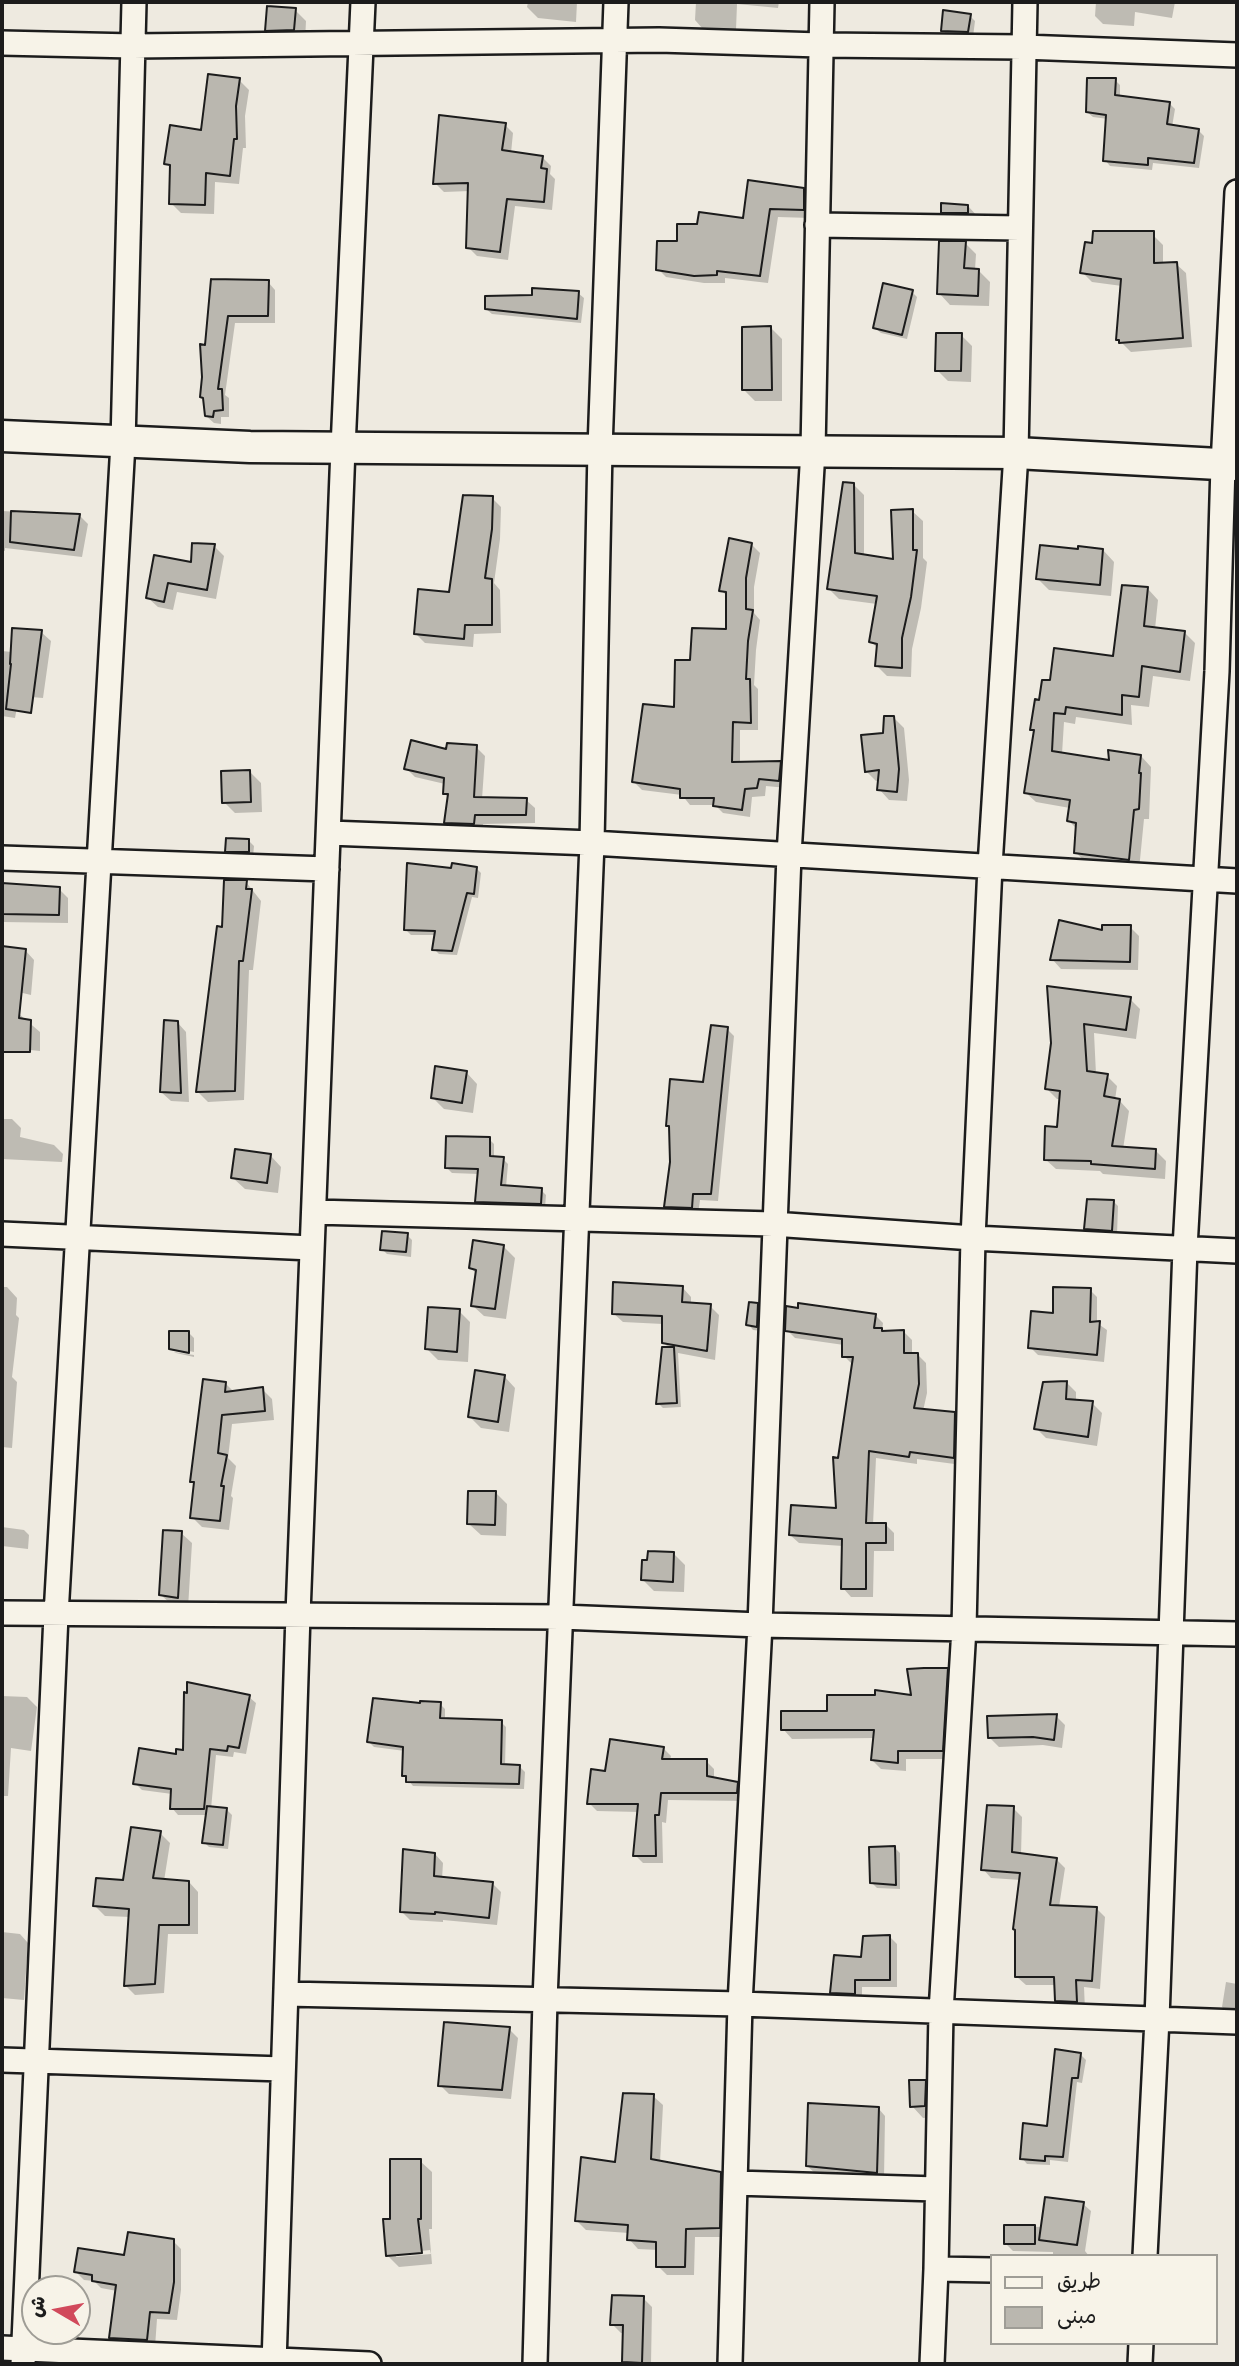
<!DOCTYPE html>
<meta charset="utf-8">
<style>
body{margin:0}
#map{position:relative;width:1239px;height:2366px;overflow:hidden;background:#eeeae0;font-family:Pangolin,"Playpen Sans Arabic",sans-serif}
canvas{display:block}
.frame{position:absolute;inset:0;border:4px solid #1c1c1c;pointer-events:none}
.legend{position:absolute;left:990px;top:2254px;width:228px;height:91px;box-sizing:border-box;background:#f7f3e8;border:2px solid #9f9d96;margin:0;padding:9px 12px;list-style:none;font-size:21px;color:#1c1c1c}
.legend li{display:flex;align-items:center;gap:14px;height:35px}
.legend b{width:35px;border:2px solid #9f9d96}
.north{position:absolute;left:21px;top:2275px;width:70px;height:70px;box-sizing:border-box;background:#f7f3e8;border:2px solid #9f9d96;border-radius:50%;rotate:280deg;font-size:19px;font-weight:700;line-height:28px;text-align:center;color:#1c1c1c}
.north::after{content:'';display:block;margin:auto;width:24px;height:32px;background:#d1495b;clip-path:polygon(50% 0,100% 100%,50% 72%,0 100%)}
</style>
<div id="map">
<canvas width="1239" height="2366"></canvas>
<div class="frame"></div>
<ul class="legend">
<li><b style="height:9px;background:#f7f3e8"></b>طريق</li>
<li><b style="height:19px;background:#bab7af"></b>مبنى</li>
</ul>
<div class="north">ش</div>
</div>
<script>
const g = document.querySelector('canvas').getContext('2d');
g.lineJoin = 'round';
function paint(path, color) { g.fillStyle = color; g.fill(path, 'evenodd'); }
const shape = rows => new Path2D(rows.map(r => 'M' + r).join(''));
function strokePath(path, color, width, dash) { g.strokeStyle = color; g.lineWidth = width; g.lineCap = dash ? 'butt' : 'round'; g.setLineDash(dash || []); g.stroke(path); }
paint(shape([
 [528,2,577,2,576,22,538,18,527,7],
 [696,2,779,2,778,8,737,4,736,30,702,28,695,20],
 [1096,2,1175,2,1172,18,1135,12,1134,26,1103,24,1095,16],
 [295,10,306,21,305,41,278,41,267,30],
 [970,16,975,21,973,37,948,35,942,30],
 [239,80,249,90,245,116,246,148,243,148,239,184,215,182,214,214,181,213,171,203,172,169,166,163,202,132],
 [1115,80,1120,85,1120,97,1170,104,1175,109,1172,127,1199,131,1204,136,1199,168,1153,163,1152,170,1110,166,1105,160,1108,119,1093,117,1087,112],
 [505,125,513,133,511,153,542,157,551,166,550,174,555,179,552,210,515,206,508,260,477,256,468,247,470,191,444,192,435,183],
 [803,190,812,198,811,218,778,217,768,283,725,278,725,283,704,283,666,277,658,269,679,243,698,226,744,220],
 [968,206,979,218,954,223,942,212],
 [1153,235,1163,245,1163,264,1176,264,1186,273,1192,347,1131,352,1121,342,1122,286,1092,282,1082,272,1094,245],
 [965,243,976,254,975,270,978,270,990,282,989,306,950,305,939,293],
 [213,280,268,282,275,290,275,323,235,323,225,395,229,398,229,417,221,417,221,424,214,423,206,416],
 [912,292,917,297,907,339,881,333,875,328],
 [578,293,584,298,581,323,492,314,486,309],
 [771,328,782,339,782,401,755,401,744,390],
 [961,335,972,346,971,382,948,381,937,370],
 [854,485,864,495,864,556,895,561,912,511,923,521,923,558,927,562,921,608,912,649,911,677,887,676,877,666,878,649,871,641,877,604,839,599,829,589],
 [492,498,501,507,500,539,494,583,500,590,501,633,474,634,473,647,425,643,416,634,451,594],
 [2,511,79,515,88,524,82,557,5,548,5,551,2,550],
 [752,545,760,553,754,587,754,613,760,620,756,650,754,685,758,689,758,730,740,730,740,764,780,762,788,771,787,788,766,786,765,796,752,797,750,817,723,813,715,805,690,805,682,795,642,790,634,782,676,709,692,662,728,631,728,597,721,590],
 [214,546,224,556,216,599,177,592,173,610,158,607,148,598],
 [1103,550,1114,562,1111,596,1049,590,1038,579,1079,551],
 [1148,589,1158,600,1155,629,1184,632,1195,643,1190,681,1153,676,1149,707,1131,705,1132,725,1076,717,1075,724,1064,722,1062,754,1110,762,1141,756,1151,767,1149,819,1144,819,1139,870,1086,862,1075,852,1078,830,1068,820,1070,808,1036,802,1025,792,1035,732,1032,729,1040,702,1052,682,1115,658],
 [41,632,51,641,43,698,19,696,15,718,2,716,2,651,12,652],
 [894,718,904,728,909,780,907,801,889,800,879,789,880,780,876,781,866,771],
 [476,747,485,756,482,799,526,800,535,808,535,823,483,824,482,833,455,832,446,823,449,798,444,793,445,784,415,777,406,768,448,751],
 [250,772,261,783,262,812,235,813,224,802],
 [249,841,254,846,253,857,232,856,227,851],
 [476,868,481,873,478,898,472,897,457,955,439,954,434,949,436,935,411,935,406,930,452,870],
 [246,882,261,901,253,970,249,970,244,1100,208,1102,198,1092,224,929],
 [2,885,59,889,68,898,68,923,2,922],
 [1130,927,1139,936,1138,970,1061,969,1052,959,1104,932],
 [2,948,25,950,34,960,31,995,2,988],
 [1049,988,1130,999,1140,1009,1136,1039,1094,1033,1096,1074,1107,1076,1117,1086,1115,1100,1119,1100,1129,1111,1123,1149,1156,1151,1166,1161,1165,1179,1103,1174,1100,1171,1056,1169,1045,1159,1059,1129,1061,1099,1057,1099,1047,1089,1053,1043],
 [2,1012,19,1014,40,1032,40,1051,2,1047],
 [177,1022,186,1032,189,1102,171,1101,161,1092],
 [727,1029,734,1036,718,1201,700,1200,698,1214,673,1213,666,1207,671,1162,671,1128,668,1125,705,1084],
 [466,1072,477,1084,473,1113,444,1109,433,1098],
 [2,1119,12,1119,21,1128,20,1137,54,1145,63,1154,62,1162,2,1159],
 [489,1139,494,1144,494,1158,503,1159,508,1164,506,1187,541,1190,546,1195,545,1208,482,1207,477,1202,479,1174,452,1173,447,1168],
 [270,1155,281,1167,278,1193,245,1189,233,1178],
 [1113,1201,1118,1206,1117,1235,1091,1234,1086,1229],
 [407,1235,412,1240,411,1257,387,1254,382,1249],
 [503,1246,515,1258,506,1319,484,1316,472,1305,477,1274,471,1268],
 [2,1287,7,1287,17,1298,16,1315,19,1318,12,1377,17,1382,12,1448,2,1447],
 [682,1287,691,1297,691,1305,710,1306,719,1315,715,1360,678,1353,681,1407,663,1408,658,1403,670,1349,664,1343,663,1324,623,1322,613,1313],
 [1090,1290,1097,1297,1097,1323,1107,1330,1104,1362,1038,1355,1030,1347],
 [757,1305,763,1310,762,1331,753,1330,748,1324],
 [459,1311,470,1322,468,1362,438,1360,427,1349],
 [875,1315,883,1323,882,1331,884,1333,904,1332,912,1340,912,1355,917,1354,926,1363,927,1393,923,1411,954,1414,962,1422,962,1465,917,1459,917,1464,876,1458,873,1525,886,1525,894,1533,894,1551,874,1551,873,1597,851,1597,843,1588,843,1546,799,1543,790,1535,838,1510,840,1460,852,1364,844,1356,844,1345,795,1338,787,1330],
 [189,1333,194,1338,194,1352,173,1348,173,1351,171,1348],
 [174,1352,194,1355,194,1357,176,1353],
 [504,1376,515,1388,509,1432,481,1428,470,1417],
 [1067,1383,1076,1392,1076,1401,1092,1403,1102,1413,1097,1446,1046,1438,1036,1428],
 [226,1384,234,1392,262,1389,272,1399,274,1420,232,1424,228,1458,236,1466,231,1496,233,1498,229,1530,202,1527,192,1517,196,1485,192,1481],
 [496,1493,507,1504,506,1536,481,1535,469,1524],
 [2,1527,24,1530,29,1535,28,1549,2,1546],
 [181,1533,192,1543,188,1608,172,1605,161,1595],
 [674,1554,685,1565,684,1592,654,1591,643,1580],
 [947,1670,956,1679,951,1759,906,1759,906,1771,881,1769,872,1760,874,1738,792,1739,783,1729,913,1697],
 [188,1695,249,1697,256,1703,246,1754,234,1752,233,1757,216,1755,211,1809,227,1810,232,1815,228,1849,209,1847,204,1842,208,1815,178,1815,172,1808,172,1794,142,1790,135,1783,185,1752],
 [2,1696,27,1697,37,1707,31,1751,11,1748,8,1796,2,1796],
 [440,1704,445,1709,445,1720,501,1722,506,1727,505,1766,520,1767,525,1772,524,1789,413,1786,404,1775,405,1751,374,1747,369,1742,422,1705],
 [1056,1716,1065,1725,1062,1748,1043,1745,999,1747,990,1738],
 [663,1748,671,1756,670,1760,706,1761,714,1769,714,1779,737,1784,745,1792,745,1801,668,1800,666,1823,662,1822,663,1863,643,1863,635,1855,639,1812,597,1811,589,1803,607,1773],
 [1013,1808,1022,1817,1021,1855,1056,1859,1065,1868,1059,1907,1097,1909,1105,1917,1100,1989,1084,1987,1085,2010,1066,2009,1057,2001,1056,1985,1026,1985,1017,1977,1021,1880,991,1878,983,1869],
 [160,1833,170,1843,164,1881,189,1882,198,1892,198,1934,168,1934,164,1993,135,1995,126,1986,130,1917,105,1916,95,1906,124,1882],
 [895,1848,900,1853,900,1889,877,1888,872,1883],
 [435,1854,443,1863,442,1879,492,1883,501,1892,497,1925,443,1920,443,1922,410,1920,401,1911],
 [2,1932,20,1934,28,1943,24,2000,2,1998],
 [890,1937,897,1944,897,1987,862,1987,862,2001,840,2000,832,1993,862,1959],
 [1226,1982,1237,1984,1237,2018,1233,2018,1222,2007],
 [509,2029,518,2038,511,2099,449,2094,440,2085],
 [1080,2054,1086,2060,1082,2083,1077,2082,1068,2162,1050,2160,1050,2165,1027,2164,1022,2158,1049,2128],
 [925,2082,936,2093,936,2117,923,2118,912,2106],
 [653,2096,663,2105,660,2162,720,2174,730,2183,728,2237,695,2237,694,2275,667,2275,658,2266,658,2250,638,2249,629,2239,629,2233,586,2230,577,2221,617,2164],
 [878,2108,885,2116,884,2179,815,2173,807,2166],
 [420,2161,432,2172,432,2229,429,2229,432,2264,399,2267,388,2256,392,2220],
 [430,2250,431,2254,396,2257,396,2254],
 [1083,2204,1091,2211,1085,2251,1089,2256,1053,2256,1053,2252,1013,2251,1005,2243,1006,2226,1043,2227],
 [173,2241,181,2249,181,2290,177,2320,157,2319,155,2347,119,2345,111,2337,117,2291,101,2288,94,2281,84,2280,76,2272],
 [643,2298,652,2307,651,2364,627,2364,624,2361,625,2333,621,2333,612,2324]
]), '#0003');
const building = shape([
 [267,6,296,8,294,30,265,31,267,6],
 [943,10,971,14,968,32,941,31,943,10],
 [208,74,240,78,236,106,237,139,234,139,230,176,206,173,205,205,169,204,170,165,164,164,170,125,201,130,208,74],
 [1087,78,1116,78,1115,95,1170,102,1167,124,1199,129,1194,163,1148,158,1148,165,1103,161,1106,115,1086,112,1087,78],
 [439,115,506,123,502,150,543,156,541,168,547,169,544,202,507,199,500,252,466,248,468,183,433,184,439,115],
 [748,180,804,188,804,210,770,209,760,276,717,271,717,275,694,276,656,270,657,241,677,241,677,224,697,224,699,212,743,218,748,180],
 [941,203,968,205,968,213,941,213,941,203],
 [1093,231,1154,231,1154,263,1177,262,1183,338,1119,343,1119,340,1116,340,1121,279,1080,273,1085,242,1092,243,1093,231],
 [939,241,966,241,964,268,979,269,978,296,937,294,939,241],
 [211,279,269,280,268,316,228,316,218,389,222,389,223,410,214,411,213,417,205,416,203,398,200,397,202,377,200,344,205,345,211,279],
 [883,283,913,290,902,335,873,328,883,283],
 [532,288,579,291,577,319,485,309,485,296,532,295,532,288],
 [771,326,772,390,742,390,742,327,771,326],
 [936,333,962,333,961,371,935,371,936,333],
 [843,482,854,483,855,553,893,559,891,510,913,509,913,550,917,550,911,597,902,638,902,668,875,666,877,644,869,642,877,596,827,589,843,482],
 [463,495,493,496,492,529,485,578,492,579,492,625,465,625,464,639,414,634,418,589,449,592,463,495],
 [11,511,80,514,74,550,10,542,11,511],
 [729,538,752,543,746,578,746,609,753,610,748,641,746,679,750,679,751,723,733,722,732,762,781,761,779,781,759,779,757,788,745,789,742,810,713,806,714,798,680,798,680,789,632,782,643,704,674,707,675,660,690,660,692,628,726,629,726,592,719,591,729,538],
 [192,543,215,544,207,590,168,583,164,602,146,598,154,555,191,562,192,543],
 [1040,545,1078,549,1078,546,1103,549,1100,585,1036,579,1040,545],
 [1122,585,1148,587,1144,626,1185,631,1180,672,1142,666,1139,697,1122,695,1122,715,1066,707,1065,714,1054,713,1052,751,1109,760,1108,750,1141,755,1139,773,1141,773,1139,809,1134,810,1129,860,1074,853,1076,823,1067,821,1070,800,1024,793,1034,730,1030,730,1035,699,1039,700,1042,680,1050,680,1054,648,1113,656,1122,585],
 [12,628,42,630,31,713,6,709,11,664,10,664,12,628],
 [884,716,894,716,899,769,897,792,877,790,879,770,865,772,861,735,883,733,884,716],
 [411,740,446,749,447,743,477,745,474,797,527,798,526,815,475,815,474,824,444,823,448,794,443,794,444,778,404,769,411,740],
 [250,770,251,802,222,803,221,771,250,770],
 [226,838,249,839,249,852,225,852,226,838],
 [407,863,451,868,452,863,477,867,474,894,467,893,452,951,432,950,435,931,404,930,407,863],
 [224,880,247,880,246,889,252,889,243,961,239,961,235,1091,196,1092,217,926,222,927,224,880],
 [2,883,60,887,59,915,2,914,2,883],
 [1059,920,1102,930,1102,925,1131,925,1130,962,1050,960,1059,920],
 [2,946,26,949,19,1018,31,1020,30,1052,2,1052,2,946],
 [1047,986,1131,997,1126,1030,1084,1024,1087,1071,1108,1074,1104,1096,1120,1099,1112,1146,1156,1149,1155,1169,1091,1164,1091,1161,1044,1160,1045,1126,1057,1127,1060,1091,1045,1089,1051,1043,1047,986],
 [164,1020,178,1021,181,1093,160,1092,164,1020],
 [711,1025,728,1027,711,1194,693,1194,692,1208,664,1207,670,1162,669,1126,666,1126,670,1079,703,1082,711,1025],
 [435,1066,467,1071,462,1103,431,1098,435,1066],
 [446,1136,490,1137,490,1156,504,1157,501,1185,542,1188,541,1204,475,1202,478,1169,445,1168,446,1136],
 [235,1149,271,1154,267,1183,231,1178,235,1149],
 [1087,1199,1114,1200,1112,1231,1084,1229,1087,1199],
 [382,1231,408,1233,406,1252,380,1250,382,1231],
 [473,1240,504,1245,495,1309,471,1306,476,1270,469,1268,473,1240],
 [613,1282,683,1286,682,1302,711,1304,707,1351,662,1343,662,1316,612,1314,613,1282],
 [1053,1287,1091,1288,1090,1322,1100,1321,1097,1355,1028,1348,1031,1311,1053,1313,1053,1287],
 [749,1302,758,1303,757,1327,746,1325,749,1302],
 [798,1303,876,1314,874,1328,882,1328,882,1331,904,1330,904,1353,918,1353,919,1384,914,1408,955,1412,954,1458,910,1452,909,1457,869,1451,866,1523,886,1523,886,1543,866,1543,866,1589,841,1589,842,1539,789,1535,791,1505,836,1508,833,1457,838,1458,853,1357,842,1357,842,1339,785,1331,786,1306,798,1308,798,1303],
 [428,1307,460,1309,457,1352,425,1349,428,1307],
 [169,1331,189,1331,189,1353,169,1349,169,1331],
 [662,1347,674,1347,677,1403,656,1404,662,1347],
 [475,1370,505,1375,498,1422,468,1417,475,1370],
 [203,1379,226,1382,225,1392,263,1387,265,1411,222,1415,218,1453,227,1455,221,1486,224,1486,220,1521,190,1518,194,1482,190,1482,203,1379],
 [1067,1381,1066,1399,1093,1401,1088,1437,1034,1429,1043,1382,1067,1381],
 [468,1491,496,1491,495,1525,467,1524,468,1491],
 [163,1530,182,1531,178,1598,159,1595,163,1530],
 [648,1551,674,1552,673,1582,641,1580,642,1560,647,1560,648,1551],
 [924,1668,948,1668,943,1751,898,1751,898,1763,871,1760,874,1730,781,1730,781,1711,827,1711,827,1695,875,1695,875,1690,911,1695,907,1669,924,1668],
 [187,1682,250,1695,239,1748,228,1746,227,1751,210,1749,204,1809,170,1809,171,1789,133,1784,139,1748,176,1754,176,1749,183,1750,184,1692,187,1693,187,1682],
 [373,1698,420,1703,420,1701,441,1702,440,1718,502,1720,501,1764,520,1765,519,1784,406,1782,406,1776,402,1776,403,1747,367,1742,373,1698],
 [1057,1714,1054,1740,1033,1737,988,1738,987,1716,1057,1714],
 [610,1739,664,1747,662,1759,707,1759,707,1776,738,1782,737,1793,661,1793,659,1815,655,1815,656,1856,633,1856,638,1804,587,1804,591,1769,605,1771,610,1739],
 [987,1805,1014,1806,1012,1852,1057,1858,1050,1905,1097,1907,1092,1981,1076,1980,1077,2002,1055,2001,1054,1977,1015,1977,1015,1930,1013,1929,1020,1873,981,1870,987,1805],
 [207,1806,227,1808,223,1845,202,1843,207,1806],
 [131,1827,161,1831,153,1878,189,1881,189,1925,159,1925,155,1984,124,1986,129,1909,93,1906,96,1878,123,1880,131,1827],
 [895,1846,896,1885,870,1883,869,1847,895,1846],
 [403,1849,435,1853,434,1876,493,1882,489,1918,435,1912,435,1914,400,1912,403,1849],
 [890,1935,890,1980,855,1980,855,1994,830,1993,834,1955,861,1957,863,1936,890,1935],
 [444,2022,510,2027,502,2090,438,2086,444,2022],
 [1055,2049,1081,2053,1078,2078,1072,2078,1063,2157,1045,2156,1045,2161,1020,2159,1023,2123,1047,2126,1055,2049],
 [909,2080,926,2080,925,2106,910,2107,909,2080],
 [623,2093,654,2094,651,2159,721,2172,720,2228,686,2229,685,2267,656,2267,656,2242,627,2240,628,2225,575,2221,581,2157,615,2162,623,2093],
 [808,2103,879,2107,877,2173,806,2166,808,2103],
 [390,2159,421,2159,421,2219,418,2219,422,2253,386,2256,383,2219,390,2219,390,2159],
 [1045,2197,1084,2202,1077,2245,1039,2240,1045,2197],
 [1004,2225,1035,2225,1035,2244,1004,2244,1004,2225],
 [128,2232,174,2239,174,2282,169,2313,150,2312,147,2340,109,2338,116,2285,92,2281,92,2275,74,2272,78,2248,124,2255,128,2232],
 [612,2295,644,2296,642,2363,622,2362,623,2325,610,2325,612,2295]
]);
paint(building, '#bab7af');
strokePath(building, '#1c1c1c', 2);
const minor = shape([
 [2,43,133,46,659,40,820,45,1023,47,1237,55],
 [817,225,1020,228],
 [329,833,592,843,1237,881],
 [2,858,327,869],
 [314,1212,773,1224,973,1238,1237,1251],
 [2,1234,312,1248],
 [2,1613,561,1617,760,1625,1237,1634],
 [286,1994,740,2004,1237,2022],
 [2,2060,283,2069],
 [735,2183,937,2189],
 [1145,2256,1157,2019,1185,1248,1217,671,1223,465,1237,192],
 [936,2269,992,2270],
 [2,2348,369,2364],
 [23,2364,56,1615,123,443,134,2],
 [274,2364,298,1614,343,448,363,2],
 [535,2364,545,2000,592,843,600,449,616,2],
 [730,2364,740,2004,760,1625,789,855,813,450,822,2],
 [932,2364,936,2269,941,2012,964,1628,973,1238,990,866,1016,453,1025,2],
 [1140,2364,1141,2343]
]);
const tertiary = shape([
 [2,436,250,447,1016,453,1237,465]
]);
strokePath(minor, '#1c1c1c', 28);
strokePath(tertiary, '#1c1c1c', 35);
strokePath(minor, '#f7f3e8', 23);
strokePath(tertiary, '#f7f3e8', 30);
</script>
